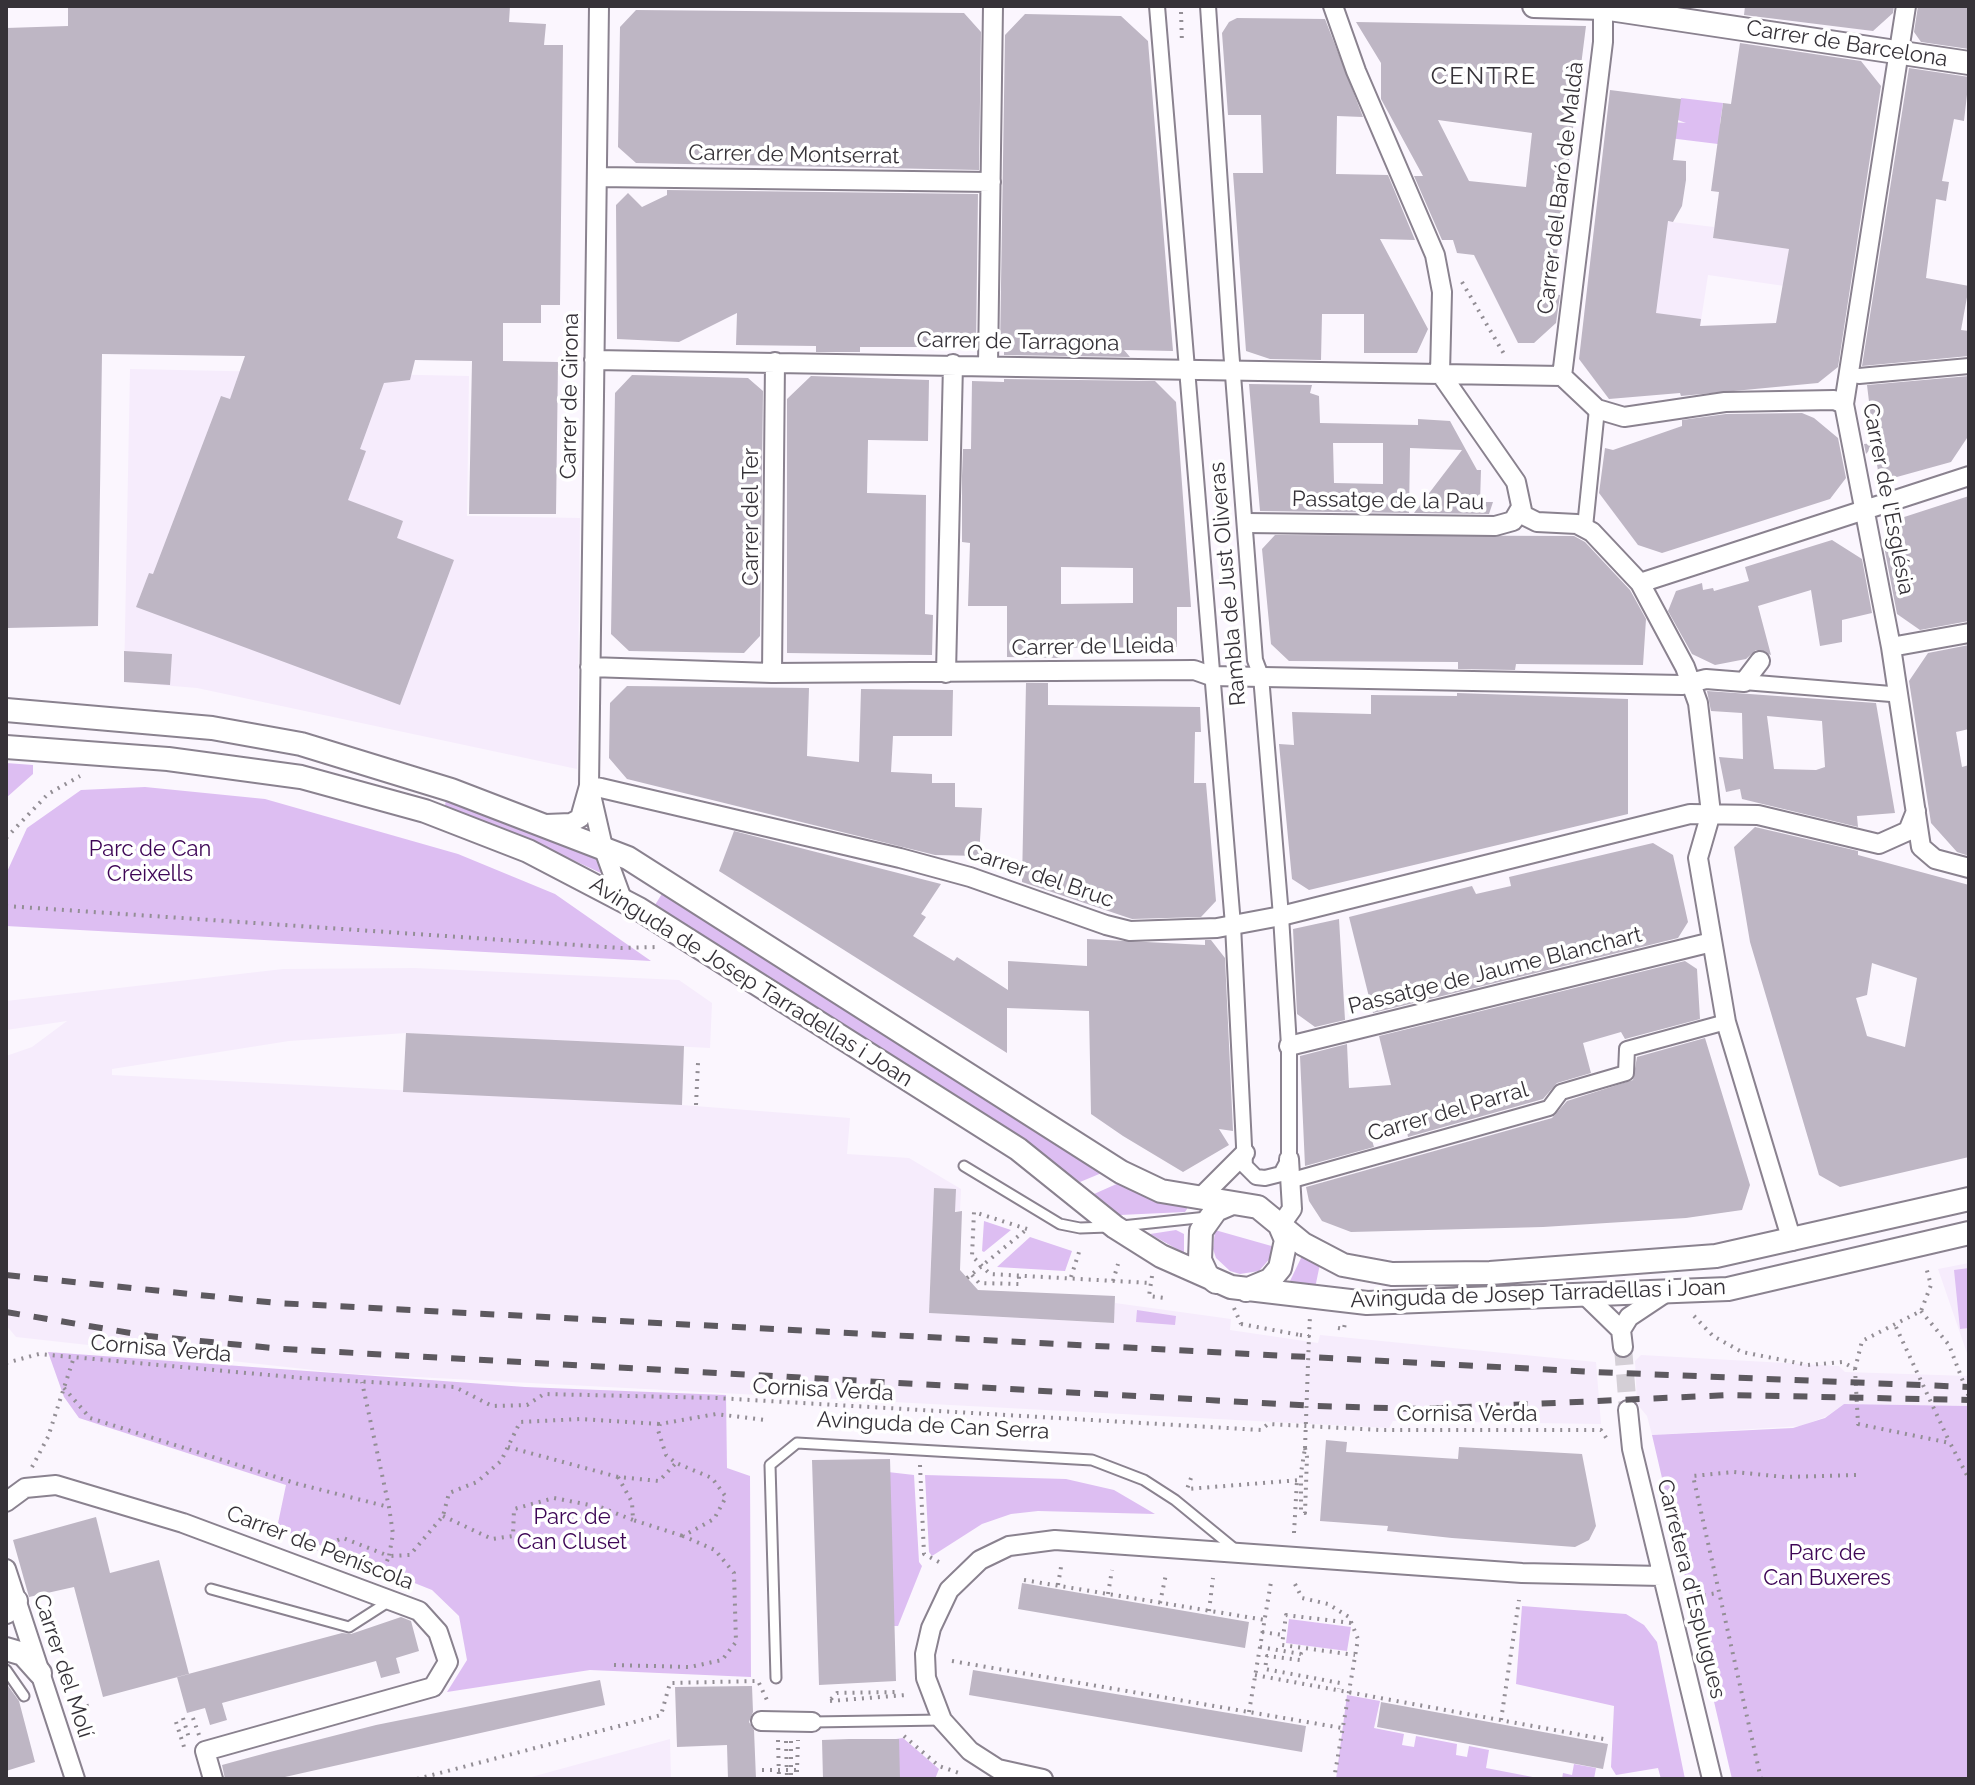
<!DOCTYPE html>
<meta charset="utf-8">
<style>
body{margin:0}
#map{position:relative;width:1975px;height:1785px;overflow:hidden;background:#fbf6fe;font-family:Raleway,sans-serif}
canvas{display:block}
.frame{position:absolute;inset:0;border:8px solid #363238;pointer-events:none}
</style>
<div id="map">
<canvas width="1975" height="1785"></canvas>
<div class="frame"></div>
</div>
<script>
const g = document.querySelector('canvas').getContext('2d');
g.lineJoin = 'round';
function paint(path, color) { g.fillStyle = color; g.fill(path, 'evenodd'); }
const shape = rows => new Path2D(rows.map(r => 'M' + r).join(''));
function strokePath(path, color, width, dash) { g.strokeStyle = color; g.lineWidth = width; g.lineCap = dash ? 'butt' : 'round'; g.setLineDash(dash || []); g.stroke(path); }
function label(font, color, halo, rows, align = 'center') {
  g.font = font + ' Raleway,sans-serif'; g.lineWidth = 7; g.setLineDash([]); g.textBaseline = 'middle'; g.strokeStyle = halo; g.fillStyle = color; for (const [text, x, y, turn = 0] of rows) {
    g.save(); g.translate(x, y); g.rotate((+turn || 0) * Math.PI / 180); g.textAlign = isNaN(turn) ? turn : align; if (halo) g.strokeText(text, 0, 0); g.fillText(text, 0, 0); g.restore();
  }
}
paint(shape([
 [1596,213,1714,227,1713,238,1852,258,1847,295,1708,275,1700,327,1584,314],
 [130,369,469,376,467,516,580,518,577,769,197,688,124,682],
 [415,968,679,980,712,1003,710,1048,406,1033,289,1041,112,1069,112,1075,682,1105,850,1118,847,1154,909,1158,961,1189,960,1211,933,1210,929,1313,1113,1323,1115,1303,1231,1319,1230,1330,1318,1343,1320,1335,1596,1362,1601,1424,1393,1421,1389,1428,340,1373,16,1337,6,1325,6,1056,32,1047,67,1021,6,1030,6,1001,283,969],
 [1969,1263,1969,1359,1938,1269],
 [1641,1355,1839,1366,1845,1372,1969,1376,1969,1406,1844,1404,1827,1416,1802,1426,1652,1435,1647,1416,1637,1404,1635,1361],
 [670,1739,671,1779,524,1779]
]), '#f6ecfc');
paint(shape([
 [1681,98,1723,103,1720,123,1726,145,1669,138,1671,122,1686,123,1675,119],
 [6,763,33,765,33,774,6,798],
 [145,787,265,799,458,854,555,894,651,961,6,926,6,874,27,828,81,790],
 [446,797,594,855,603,874,508,830,445,806],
 [663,892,1104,1172,1080,1182,1004,1127,655,905],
 [1121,1182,1187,1206,1187,1209,1185,1212,1120,1215,1094,1194],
 [984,1221,1011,1230,984,1252,982,1251],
 [1176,1230,1184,1234,1184,1253,1150,1234],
 [1215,1230,1275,1247,1272,1256,1259,1271,1240,1274,1230,1271,1216,1258,1213,1249],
 [1030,1237,1072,1251,1065,1271,997,1267],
 [1302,1256,1320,1264,1315,1288,1290,1281],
 [1969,1268,1969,1328,1960,1329,1954,1270],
 [1137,1310,1176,1316,1175,1325,1136,1322],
 [48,1352,525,1387,726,1395,727,1468,750,1476,751,1677,590,1670,447,1692,467,1660,459,1616,432,1590,277,1528,286,1485,79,1418,64,1397],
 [1844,1404,1969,1406,1969,1779,1732,1779,1652,1435,1793,1428,1825,1418],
 [888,1472,914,1475,919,1562,922,1566,898,1626,893,1626],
 [925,1475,1066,1479,1114,1490,1155,1514,1038,1511,1011,1514,982,1524,932,1556,929,1552],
 [1522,1606,1626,1614,1644,1625,1657,1642,1685,1779,1661,1779,1658,1768,1616,1775,1611,1767,1614,1706,1516,1684],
 [1289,1619,1351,1627,1347,1651,1286,1643],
 [1347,1695,1380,1701,1374,1728,1404,1734,1402,1745,1414,1747,1416,1736,1457,1744,1456,1755,1467,1757,1469,1746,1489,1750,1486,1768,1543,1779,1336,1779],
 [903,1738,939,1769,935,1779,897,1779,896,1739],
 [1574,1764,1596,1768,1594,1779,1562,1779,1563,1773,1572,1775]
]), '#ddbef2');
paint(shape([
 [68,6,510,6,509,22,546,24,544,45,563,45,560,305,541,305,541,323,503,323,503,361,558,362,556,514,469,514,472,361,415,360,410,380,384,383,360,449,366,451,348,500,403,521,397,538,454,560,400,705,136,607,149,573,153,574,221,396,230,399,245,356,102,354,98,626,6,628,6,28,68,26],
 [1745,6,1894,6,1893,13,1873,31,1744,15],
 [1918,6,1969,6,1969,49,1921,42,1914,32],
 [636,10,964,13,981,32,979,170,636,163,618,147,620,27],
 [1025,14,1121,16,1148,41,1173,351,1124,350,1130,357,1004,355,1004,348,1000,347,1005,35],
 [1237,18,1325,19,1363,117,1337,116,1336,174,1388,175,1415,240,1380,239,1428,329,1417,353,1364,353,1364,314,1322,314,1321,360,1270,359,1246,351,1233,173,1263,173,1261,115,1228,115,1222,33,1229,22],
 [1356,22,1586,26,1552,294,1560,295,1556,323,1534,343,1518,343,1474,255,1457,253,1453,240,1442,240,1414,176,1423,176,1381,99,1381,63],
 [1438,120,1532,133,1526,187,1469,181],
 [1740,43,1861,61,1881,86,1838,367,1818,383,1681,396,1680,393,1609,399,1579,359,1610,90,1681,99,1673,160,1686,161,1686,180,1682,206,1673,222,1668,221,1656,313,1701,319,1700,326,1776,323,1789,249,1713,238,1719,192,1711,191,1723,103,1731,104],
 [1909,68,1969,77,1964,121,1954,119,1942,181,1949,182,1946,201,1936,199,1926,278,1969,286,1961,330,1969,331,1969,356,1862,366],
 [667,190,978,194,976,347,860,347,860,352,816,352,816,346,736,345,737,313,679,342,617,339,616,205,628,193,642,207,667,195],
 [632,375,748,378,763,391,760,636,744,653,629,651,611,634,615,393],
 [811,376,929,380,928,441,868,440,867,493,926,495,925,614,933,615,932,655,787,653,787,399],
 [1969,376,1969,435,1951,462,1886,480,1887,469,1878,471,1874,445,1866,454,1864,444,1874,443,1867,385],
 [1004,379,1155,381,1176,402,1191,607,1177,607,1177,647,1060,648,1060,658,1007,657,1007,606,968,606,970,543,962,542,962,476,963,449,971,449,972,381,1004,382],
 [1061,567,1133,568,1133,603,1061,604],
 [1249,384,1312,385,1310,393,1319,396,1320,423,1418,425,1418,419,1450,421,1477,470,1481,470,1480,502,1493,502,1489,514,1414,513,1462,450,1410,448,1409,513,1260,511],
 [1333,443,1383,443,1383,484,1334,483],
 [1802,413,1814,418,1838,438,1846,478,1830,499,1662,553,1638,545,1599,493,1605,448,1613,450,1682,426,1682,420,1726,414],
 [1969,496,1969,621,1920,630,1897,614,1883,541,1898,519],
 [1275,535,1574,536,1585,542,1630,590,1646,619,1643,665,1516,664,1515,670,1458,669,1458,662,1289,661,1271,644,1262,549],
 [1832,540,1862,559,1872,613,1842,620,1842,642,1820,646,1811,590,1758,606,1771,655,1756,650,1746,659,1715,665,1692,654,1668,611,1676,591,1702,583,1703,590,1713,588,1714,591,1749,581,1745,567],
 [1969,645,1969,729,1956,732,1962,767,1969,765,1969,856,1957,852,1931,823,1909,681,1928,653],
 [124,651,172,654,170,685,124,682],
 [1026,683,1048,683,1048,705,1200,707,1201,732,1195,732,1194,783,1206,783,1216,901,1201,917,1132,919,1022,882],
 [627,686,809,688,807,756,859,762,861,689,953,690,952,736,893,736,891,772,932,774,932,783,955,783,955,807,982,808,979,856,935,855,627,779,609,758,610,703],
 [1707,691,1876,703,1895,813,1857,816,1858,827,1742,799,1740,789,1726,792,1719,757,1743,759,1742,713,1711,711],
 [1767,716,1822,721,1825,767,1816,770,1774,769],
 [1457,693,1628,699,1628,814,1309,890,1292,879,1279,744,1294,745,1292,712,1371,714,1371,695,1457,696],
 [1755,827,1858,851,1858,855,1969,885,1969,1157,1840,1187,1819,1175,1750,942,1734,847],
 [1872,963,1917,978,1905,1047,1867,1036,1856,998,1867,995],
 [734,831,941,884,921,914,926,917,913,936,954,961,957,957,1008,990,1008,961,1087,966,1087,939,1205,945,1205,940,1211,940,1225,958,1233,1131,1219,1129,1229,1145,1183,1172,1123,1136,1091,1114,1089,1011,1007,1008,1007,1053,719,871],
 [1653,843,1673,855,1688,922,1678,938,1373,1013,1349,917,1472,886,1476,894,1511,886,1509,877],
 [1339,919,1345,1020,1315,1027,1297,1014,1293,929],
 [1685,961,1697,969,1700,1019,1625,1039,1621,1032,1583,1043,1591,1073,1557,1083,1543,1099,1408,1137,1404,1118,1368,1127,1374,1147,1305,1166,1300,1056,1347,1044,1349,1088,1391,1085,1379,1036],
 [406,1033,684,1046,682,1105,403,1092],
 [1705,1038,1750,1185,1742,1210,1686,1218,1543,1227,1351,1232,1322,1221,1309,1201,1306,1187,1552,1118,1567,1101,1633,1080,1637,1057],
 [934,1188,956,1189,955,1212,962,1211,960,1270,978,1290,1115,1296,1114,1323,929,1313],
 [1326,1440,1347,1442,1346,1452,1458,1459,1459,1447,1582,1454,1596,1526,1589,1540,1575,1547,1452,1538,1387,1531,1388,1526,1320,1521],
 [890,1459,896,1681,819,1685,812,1460],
 [96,1517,110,1573,159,1560,189,1674,103,1697,74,1587,29,1597,13,1540],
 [1022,1583,1249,1622,1245,1648,1018,1609],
 [401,1617,411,1621,419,1651,396,1658,400,1673,381,1678,376,1661,222,1703,227,1720,210,1725,205,1708,187,1713,177,1677,342,1633,351,1634],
 [973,1670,1306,1726,1302,1752,969,1695],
 [600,1680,605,1705,276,1779,225,1779,222,1765,270,1752,376,1725],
 [6,1683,19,1701,35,1762,6,1771],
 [752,1686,753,1712,749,1722,754,1730,756,1779,728,1779,727,1745,677,1747,675,1687],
 [1381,1702,1608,1744,1603,1769,1377,1727],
 [849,1739,899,1739,900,1779,823,1779,822,1740]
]), '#beb6c4');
strokePath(shape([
 [1623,1347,1628,1410]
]), '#d4cfd6', 18, [18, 9]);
const service = shape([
 [964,1166,1060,1224,1080,1228,1108,1227],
 [1122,1226,1207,1217],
 [211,1589,349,1627,388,1602],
 [6,1670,24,1696],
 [776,1678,770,1465,797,1443,1092,1460,1144,1480,1175,1500,1236,1550],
 [812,1722,942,1720]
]);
const pedestrian = shape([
 [1157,6,1233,925,1245,1166,1256,1177,1265,1178,1281,1174,1289,1159,1289,1046,1281,916,1261,676,1255,660,1231,349,1208,6],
 [1859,376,1969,366],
 [1585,527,1597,409],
 [1744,682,1891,694],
 [1296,1179,1549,1108,1561,1092,1626,1073,1627,1049,1726,1022]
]);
const minor = shape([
 [599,6,589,786,603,847,622,899],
 [1333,6,1356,71,1435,255,1442,292,1440,373],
 [1906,6,1844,404,1891,647,1921,847,1935,859,1969,868],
 [597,177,991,182],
 [594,360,1562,376,1597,409,1624,417,1725,402,1834,400,1844,404],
 [988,365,993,6],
 [1440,373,1516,482,1523,515,1537,522,1577,524,1592,532,1640,583,1685,667,1698,703,1711,813,1698,858,1726,1022,1792,1241],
 [1562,376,1603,42,1603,6],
 [1247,523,1495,526,1513,521,1520,509],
 [1640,583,1969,476],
 [1891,647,1969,633],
 [590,667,772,673,1194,670,1211,676,1682,685,1706,679,1744,682,1760,661],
 [772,673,775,362],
 [946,673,953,364],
 [546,824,571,823,580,818,589,786,601,788,900,858,970,877,1106,925,1130,931,1217,928,1281,916,1690,814,1758,815,1879,844,1908,831,1916,811],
 [1289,1046,1712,942],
 [1200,1198,1245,1153],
 [1280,1226,1292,1209,1289,1159],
 [1585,1295,1621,1330],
 [1623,1347,1621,1330,1629,1317,1665,1293],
 [1628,1410,1632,1449,1712,1779],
 [6,1502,25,1488,56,1485,183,1523,419,1611,438,1632,448,1662,433,1687,205,1751,213,1779],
 [6,1569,75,1779],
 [761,1721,812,1722],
 [1043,1779,998,1769,970,1751,942,1720,926,1678,925,1654,931,1628,949,1590,980,1560,1009,1546,1055,1540,1522,1573,1662,1576]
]);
const tertiary = shape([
 [1534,6,1603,8,1969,63],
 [6,710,212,728,301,744,451,790,628,858,1121,1172,1161,1191,1258,1207,1303,1244,1343,1265,1392,1274,1490,1273,1716,1256,1969,1199],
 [6,747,168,759,301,777,425,811,528,851,639,909,1018,1149,1115,1227,1161,1256,1231,1287,1367,1303,1728,1289,1969,1233],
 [1216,1282,1207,1275,1200,1260,1201,1231,1216,1210,1230,1204],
 [1246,1290,1270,1280,1280,1268,1286,1240,1280,1226],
 [6,1612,16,1601],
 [6,1649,23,1654,40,1673]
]);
strokePath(service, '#8a828f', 13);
strokePath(pedestrian, '#8a828f', 18);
strokePath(minor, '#8a828f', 22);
strokePath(tertiary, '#8a828f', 26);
strokePath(shape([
 [1181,12,1182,44],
 [1462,282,1504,354],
 [6,838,48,794,80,776],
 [6,906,621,948,658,947],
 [696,1105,698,1063],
 [1027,1229,974,1212,972,1256,990,1274,1151,1283],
 [972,1275,979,1283,1019,1284,1019,1275],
 [1152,1276,1149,1296,1164,1298],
 [1071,1277,1080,1249],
 [967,1278,1027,1229],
 [1113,1281,1118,1264],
 [1234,1308,1241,1324],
 [1921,1311,1949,1345,1969,1397],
 [1694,1316,1713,1336,1742,1352,1808,1365,1843,1362,1855,1369,1858,1424,1950,1443,1969,1479],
 [1896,1327,1950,1443],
 [1338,1328,1344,1329,1345,1322],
 [1300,1335,1309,1336,1310,1316],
 [6,1363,39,1354,302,1378,455,1387,492,1406,527,1405,544,1394,717,1398,1261,1430,1268,1424,1380,1430,1601,1430,1607,1439],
 [1855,1369,1862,1341,1921,1311,1931,1285,1926,1267],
 [64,1388,90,1418,298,1484,389,1507],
 [508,1447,618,1477,659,1481,676,1463],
 [1305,1448,1307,1457,1305,1513,1301,1512,1301,1473,1305,1448],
 [920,1465,924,1554,939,1562],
 [32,1467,48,1437,74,1357],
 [618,1477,632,1502,633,1520,683,1536],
 [1191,1478,1187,1489,1301,1480],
 [443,1516,492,1539,513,1536,514,1509,554,1498,600,1507,633,1520],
 [1294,1533,1297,1480],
 [315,1549,343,1538,389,1556,393,1534,389,1507,362,1382],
 [381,1576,389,1556,410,1555,443,1516,449,1493,477,1482,501,1461,520,1422,581,1419,660,1424],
 [1024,1580,1265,1620],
 [1295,1584,1302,1598,1328,1604,1349,1617,1358,1639,1334,1779],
 [1058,1585,1061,1567],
 [1108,1594,1112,1570],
 [1688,1598,1717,1593],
 [1160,1603,1166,1574],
 [1209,1611,1213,1578],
 [1351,1623,1286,1615,1282,1645,1355,1655],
 [1262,1632,1283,1635],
 [1260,1647,1301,1654,1300,1660,1267,1656,1265,1669,1340,1683,1339,1689],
 [952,1661,1342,1728],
 [614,1665,690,1667,722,1660,736,1642,734,1573,715,1550,683,1536,714,1519,726,1497,712,1478,676,1463,666,1455,658,1430,660,1424,716,1414,765,1420],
 [1255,1675,1609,1740],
 [759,1683,767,1700],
 [831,1699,837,1693,895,1692,899,1695],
 [830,1701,906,1695],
 [1249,1712,1271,1582],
 [183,1718,189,1738],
 [193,1718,199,1735],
 [74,1719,81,1716,79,1708,92,1705],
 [1501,1720,1519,1600],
 [176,1722,185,1750],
 [904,1736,939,1766,962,1774],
 [778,1740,779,1779],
 [786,1741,787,1779],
 [791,1741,791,1779],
 [762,1770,797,1770,798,1740],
 [797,1770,797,1779],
 [417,1779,661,1715,670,1683,758,1681],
 [1761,1779,1693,1476,1734,1472,1785,1477,1856,1475]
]), '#938e95', 4, [2, 6]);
strokePath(service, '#fff', 9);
strokePath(pedestrian, '#fff', 14);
strokePath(minor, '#fff', 18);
strokePath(tertiary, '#fff', 22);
strokePath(shape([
 [6,1275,277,1303,1594,1372,1969,1387],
 [6,1312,148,1336,283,1349,1317,1406,1421,1409,1730,1395,1969,1400]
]), '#5d595f', 6, [14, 14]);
strokePath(shape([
 [1241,1324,1300,1335],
 [1305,1448,1309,1336]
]), '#938e95', 4, [2, 6]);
label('22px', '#363238', '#fff', [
 ["Carrer de Barcelona",1847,44,9],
 ["Carrer de Montserrat",794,155,1],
 ["Carrer del Baró de Maldà",1561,188,-83],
 ["Carrer de Tarragona",1018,342,1],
 ["Carrer de Girona",570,396,-89],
 ["Carrer de l'Església",1888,499,79],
 ["Passatge de la Pau",1388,501,1],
 ["Carrer del Ter",751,517,-90],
 ["Rambla de Just Oliveras",1228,584,-95],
 ["Carrer de Lleida",1093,647,-1],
 ["Carrer del Bruc",1040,876,19],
 ["Passatge de Jaume Blanchart",1495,971,-14],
 ["Avinguda de Josep Tarradellas i Joan",751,982,32],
 ["Carrer del Parral",1448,1112,-16],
 ["Avinguda de Josep Tarradellas i Joan",1538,1294,-2],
 ["Cornisa Verda",161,1349,5],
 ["Cornisa Verda",823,1390,3],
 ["Cornisa Verda",1467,1414],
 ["Avinguda de Can Serra",933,1426,3],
 ["Carrer de Peníscola",320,1548,21],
 ["Carretera d'Esplugues",1691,1589,76],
 ["Carrer del Molí",63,1666,72]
]);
label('22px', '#3e0656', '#fff', [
 ["Parc de Can",150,849],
 ["Creixells",150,874],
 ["Parc de",572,1517],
 ["Can Cluset",572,1542],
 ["Parc de",1827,1553],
 ["Can Buxeres",1827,1578]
]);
g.letterSpacing = '2px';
label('24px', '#363238', '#fff', [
 ["CENTRE",1484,77]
]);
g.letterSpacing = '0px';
</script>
